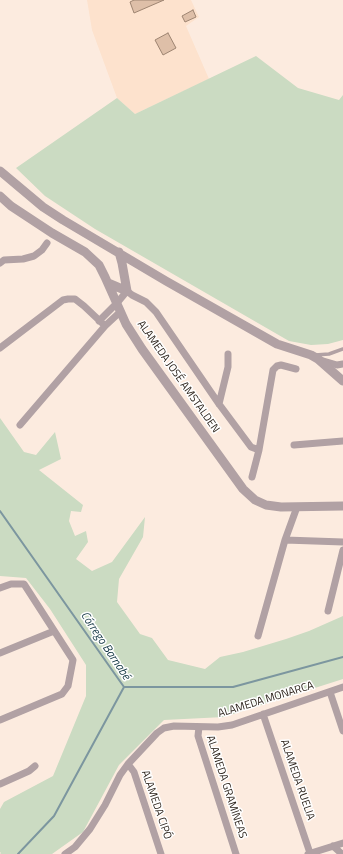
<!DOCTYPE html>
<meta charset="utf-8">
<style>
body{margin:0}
canvas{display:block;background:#fcebdf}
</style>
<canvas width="343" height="854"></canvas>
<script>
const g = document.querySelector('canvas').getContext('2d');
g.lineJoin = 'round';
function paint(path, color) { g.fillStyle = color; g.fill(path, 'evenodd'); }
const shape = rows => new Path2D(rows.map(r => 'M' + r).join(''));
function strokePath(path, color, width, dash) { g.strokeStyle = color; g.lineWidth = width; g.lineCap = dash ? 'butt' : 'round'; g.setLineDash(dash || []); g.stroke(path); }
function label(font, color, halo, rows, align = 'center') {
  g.font = font + ' "Titillium Web",sans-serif'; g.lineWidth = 3; g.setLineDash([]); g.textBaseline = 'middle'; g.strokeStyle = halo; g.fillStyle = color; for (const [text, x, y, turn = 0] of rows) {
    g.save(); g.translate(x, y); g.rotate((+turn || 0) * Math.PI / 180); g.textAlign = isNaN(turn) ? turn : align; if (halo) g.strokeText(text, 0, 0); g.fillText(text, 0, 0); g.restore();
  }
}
paint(shape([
 [87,0,191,0,199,17,186,26,209,79,135,114,117,98,92,30]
]), '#fde2cd');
paint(shape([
 [256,56,298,88,339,100,343,95,343,340,328,344,311,345,289,341,95,229,45,196,16,168,117,98,135,114],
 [0,418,24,452,36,455,55,432,61,459,39,470,83,505,81,512,71,511,69,521,75,536,86,531,88,542,76,559,92,571,112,562,145,517,143,537,119,579,117,602,140,634,152,638,168,660,205,669,220,657,243,652,286,639,309,631,343,616,343,679,224,717,164,720,119,765,83,832,52,854,0,854,1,853,0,852,0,809,4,802,53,776,86,696,86,665,50,609,26,578,0,576]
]), '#cbdbc2');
strokePath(shape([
 [0,511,124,687,54,816,18,854],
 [124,687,233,687,343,657]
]), '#7c969f', 2);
const building = shape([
 [134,0,164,0,134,13,130,2,134,0],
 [193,10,196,17,185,22,182,16,193,10],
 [168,33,176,48,163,55,155,40,168,33]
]);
paint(building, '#debfa8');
strokePath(building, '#9e8572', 1);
strokePath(shape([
 [315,355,329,354,343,349]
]), '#b1a1a4', 3.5);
strokePath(shape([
 [0,263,4,260,23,259,34,256,42,250,47,243],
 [99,321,117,303,127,291,132,295,146,302,156,312,219,404,251,447,259,450],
 [0,348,63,300,68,299,75,299,84,306,102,323],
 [320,360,337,365,343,364],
 [219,404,228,367,228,354],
 [20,425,105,326,120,312],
 [294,445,343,441],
 [252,477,259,450,273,370,277,366,281,365,296,369],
 [285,540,343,542],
 [0,588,11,584,24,584,73,660,68,686,62,694,0,720],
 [328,611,343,550],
 [258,636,285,540,297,507],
 [0,653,54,631],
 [330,692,343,731],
 [263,714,310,853],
 [199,727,198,736,236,854],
 [128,764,134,772,161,854],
 [0,784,29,771,35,766],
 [333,846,342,854],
 [65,854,75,847,90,829,105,805,120,775,128,764,157,733,164,728,174,726,218,727,232,725,343,687],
 [308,854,343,843]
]), '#b1a1a4', 7);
strokePath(shape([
 [0,171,43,207,63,220,166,281,277,344,311,355,318,359,343,381],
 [0,196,11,206,52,233,85,252,99,265,105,277,126,324,142,349,243,489,255,500,266,505,281,507,343,506],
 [108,283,127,291,122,263,119,252]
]), '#b1a1a4', 9);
label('11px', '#251c14', '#fff', [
 ["ALAMEDA JOSÉ AMSTALDEN",178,377,55],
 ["ALAMEDA MONARCA",266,700,-17],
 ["ALAMEDA RUELIA",297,780,71],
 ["ALAMEDA GRAMÍNEAS",226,787,72],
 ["ALAMEDA CIPÓ",156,805,71]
]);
label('italic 12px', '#113542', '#fff', [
 ["Córrego Barnabé",105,646,56]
]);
</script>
